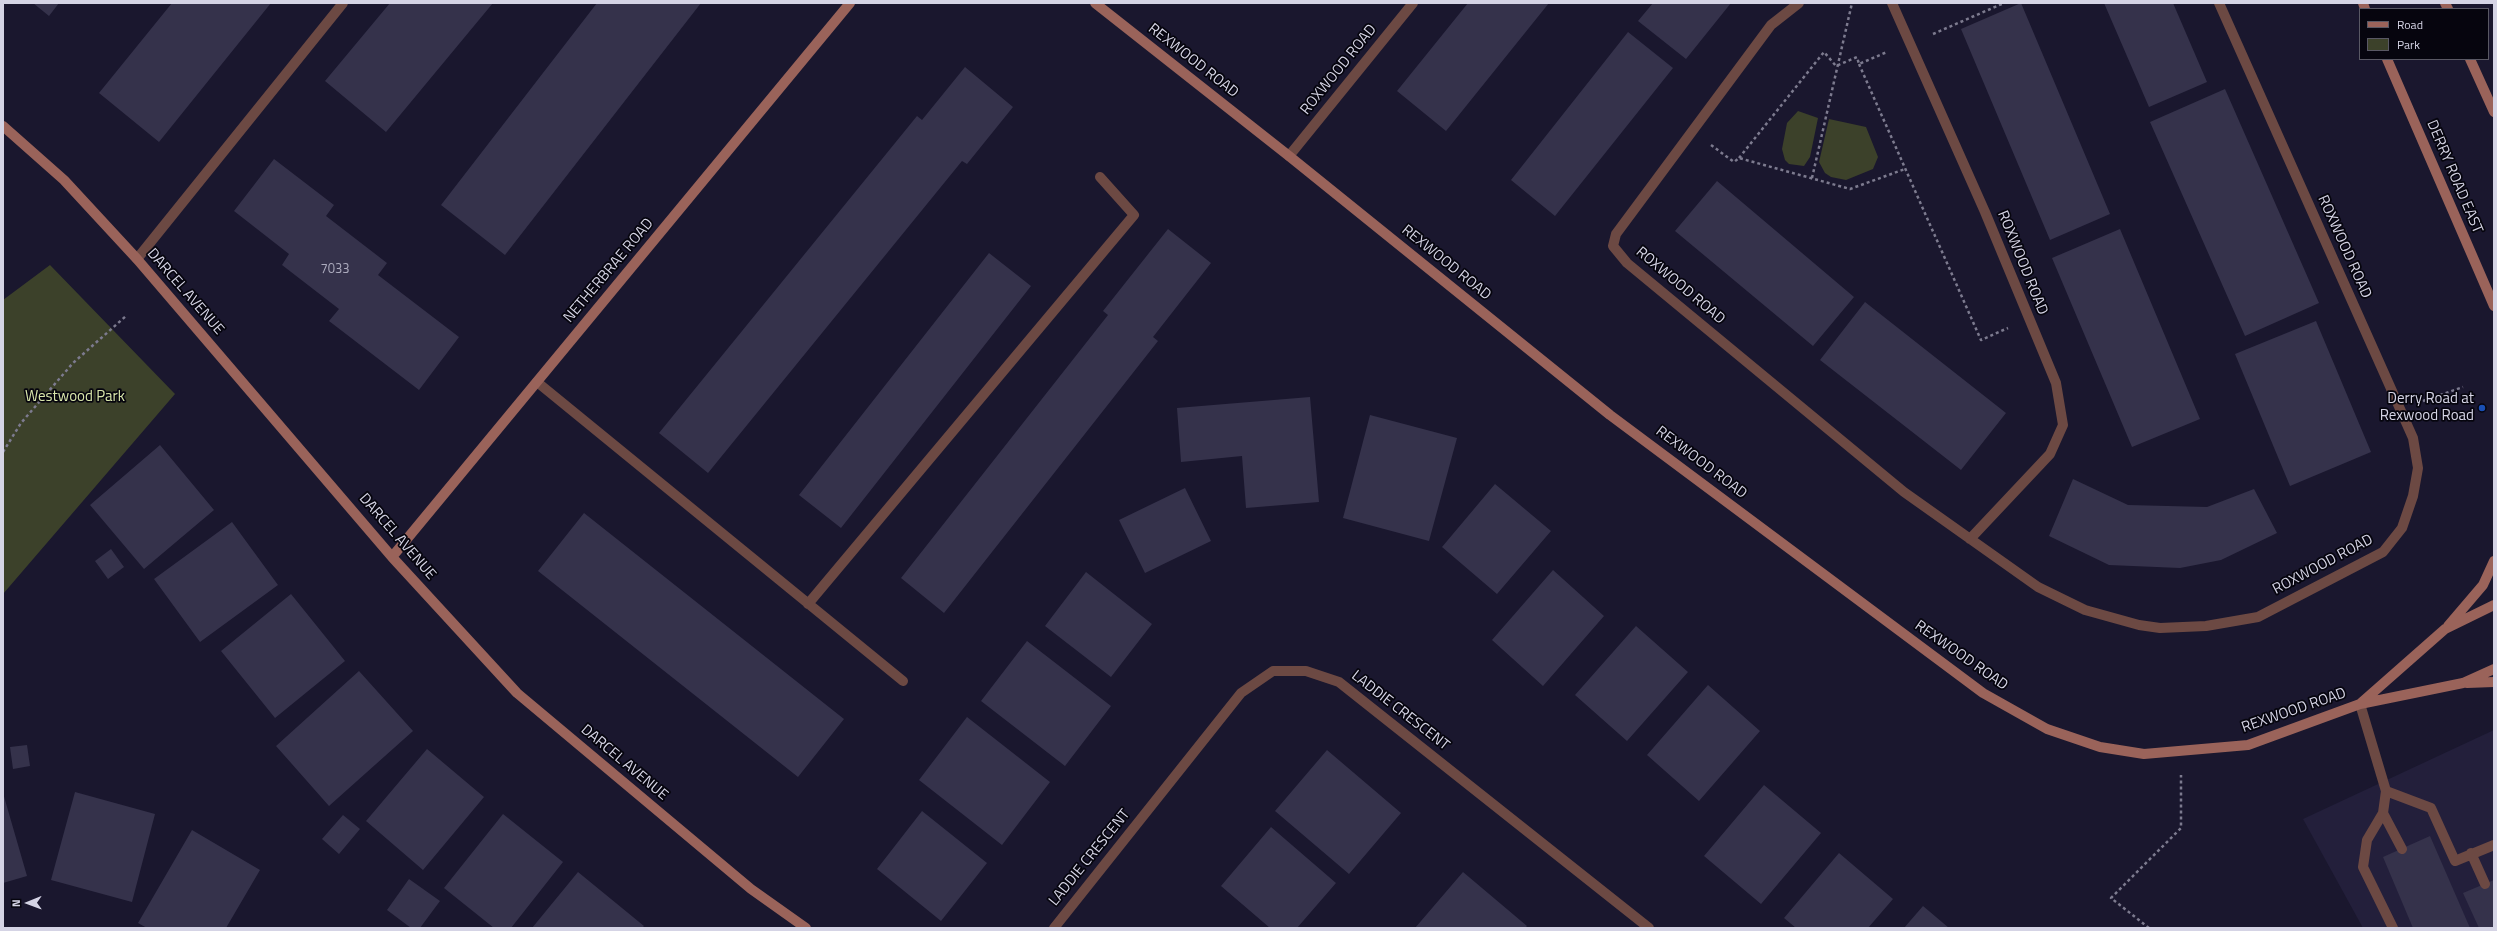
<!DOCTYPE html>
<style>
body{margin:0}
#map{position:relative;width:2497px;height:931px;overflow:hidden;background:#1a172e;font-family:"Titillium Web",sans-serif}
canvas{display:block}
.frame{position:absolute;inset:0;border:4px solid #d5d4e5;pointer-events:none}
.legend{position:absolute;left:2359px;top:8px;width:130px;height:52px;box-sizing:border-box;background:#06050e;border:1px solid #595864;margin:0;padding:5px 7px;list-style:none;font-size:12px;color:#d5d4e5}
.legend li{display:flex;align-items:center;gap:8px;height:20px}
.legend b{width:20px;border:1px solid #595864}
.north{position:absolute;left:8px;top:883px;width:40px;height:40px;-webkit-text-stroke:3px #06050e;paint-order:stroke;rotate:269deg;font-size:11px;font-weight:700;line-height:16px;text-align:center;color:#d5d4e5}
.north::after{content:'';display:block;margin:auto;width:14px;height:18px;background:#d5d4e5;clip-path:polygon(50% 0,100% 100%,50% 72%,0 100%)}
</style>
<div id="map">
<canvas width="2497" height="931"></canvas>
<div class="frame"></div>
<ul class="legend">
<li><b style="height:5px;background:#9a635a"></b>Road</li>
<li><b style="height:11px;background:#3c412a"></b>Park</li>
</ul>
<div class="north">N</div>
</div>
<script>
const g = document.querySelector('canvas').getContext('2d');
g.lineJoin = 'round';
function paint(path, color) { g.fillStyle = color; g.fill(path, 'evenodd'); }
const shape = rows => new Path2D(rows.map(r => 'M' + r).join(''));
function strokePath(path, color, width, dash) { g.strokeStyle = color; g.lineWidth = width; g.lineCap = dash ? 'butt' : 'round'; g.setLineDash(dash || []); g.stroke(path); }
function label(font, color, halo, rows, align = 'center') {
  g.font = font + ' "Titillium Web",sans-serif'; g.lineWidth = 3.5; g.setLineDash([]); g.textBaseline = 'middle'; g.strokeStyle = halo; g.fillStyle = color; for (const [text, x, y, turn = 0] of rows) {
    g.save(); g.translate(x, y); g.rotate((+turn || 0) * Math.PI / 180); g.textAlign = isNaN(turn) ? turn : align; if (halo) g.strokeText(text, 0, 0); g.fillText(text, 0, 0); g.restore();
  }
}
paint(shape([
 [2494,730,2494,928,2363,928,2303,819]
]), '#231f3b');
paint(shape([
 [1798,111,1818,118,1810,157,1804,166,1789,164,1785,160,1782,149,1787,123],
 [1829,119,1866,127,1878,157,1873,169,1846,180,1831,177,1825,173,1819,162],
 [50,265,175,394,3,594,3,300]
]), '#3c412a');
paint(shape([
 [33,3,59,3,49,16],
 [172,3,271,3,159,142,99,93],
 [390,3,493,3,386,132,325,81],
 [597,3,701,3,505,255,441,205],
 [1468,3,1549,3,1446,131,1397,91],
 [1653,3,1731,3,1686,59,1638,21],
 [2021,3,2110,214,2050,240,1961,29],
 [2104,3,2173,3,2207,82,2149,107],
 [1628,32,1673,68,1555,216,1511,180],
 [965,67,1013,107,967,164,962,161,708,473,659,433,917,116,922,120],
 [2225,89,2319,303,2245,336,2150,122],
 [274,159,334,205,326,216,387,263,378,275,459,337,419,390,329,321,339,309,282,265,289,254,234,211],
 [1717,181,1854,297,1813,346,1675,231],
 [1168,229,1211,263,1153,337,1158,341,944,613,901,578,1108,315,1103,311],
 [2120,229,2200,419,2132,447,2052,258],
 [989,253,1031,286,841,528,799,495],
 [1865,302,2006,413,1961,470,1820,360],
 [2316,321,2371,452,2290,486,2235,354],
 [1310,397,1319,502,1246,508,1242,456,1181,462,1177,408],
 [1370,415,1457,438,1429,541,1343,518],
 [160,445,214,510,144,569,90,505],
 [2073,479,2128,505,2207,507,2254,489,2277,533,2221,560,2180,568,2109,565,2049,536],
 [1495,484,1551,531,1497,594,1442,547],
 [1185,488,1211,541,1145,573,1119,520],
 [584,513,844,719,798,777,538,571],
 [232,522,278,585,200,642,154,579],
 [111,549,124,567,108,579,95,561],
 [1553,570,1604,616,1543,686,1492,640],
 [1086,572,1152,624,1111,677,1045,626],
 [291,594,345,661,275,718,221,651],
 [1636,626,1688,672,1627,741,1575,695],
 [1027,641,1111,706,1065,766,981,701],
 [359,671,413,731,329,806,276,746],
 [1708,685,1760,731,1699,801,1647,755],
 [967,717,1050,782,1002,845,919,780],
 [27,745,30,766,13,769,10,747],
 [427,749,484,797,423,870,366,821],
 [1327,750,1401,813,1349,874,1275,811],
 [1764,785,1821,833,1761,904,1704,856],
 [75,792,155,814,132,902,51,880],
 [3,793,27,876,3,883],
 [922,811,987,863,941,921,877,869],
 [503,814,563,862,511,928,494,928,444,888],
 [343,815,360,829,339,854,322,839],
 [1271,827,1336,883,1297,928,1270,928,1221,886],
 [192,830,260,870,226,928,147,928,138,923],
 [2430,836,2470,928,2413,928,2383,857],
 [1839,853,1893,899,1868,928,1796,928,1784,918],
 [578,872,644,926,642,928,532,928],
 [1463,872,1527,926,1525,928,1415,928],
 [409,879,440,901,420,928,411,928,387,910],
 [2494,880,2494,928,2479,928,2463,893],
 [1923,906,1949,928,1904,928]
]), '#35324b');
strokePath(shape([
 [1933,34,2004,3],
 [1859,64,1981,340,2008,328],
 [1711,145,1734,162,1739,158,1850,189,1905,169],
 [1739,158,1824,52,1836,66,1857,57,1859,64,1887,52],
 [1812,178,1852,3],
 [2423,401,2463,387],
 [3,452,21,423,73,363,126,316],
 [2149,928,2111,898,2181,828,2181,775]
]), '#7d7b8f', 2.5, [3, 3]);
strokePath(shape([
 [1799,3,1771,25,1616,234,1613,246,1627,263,1904,492,2038,587,2085,610,2139,625,2160,628,2206,626,2258,617,2383,552,2402,528,2413,496,2418,468,2413,438,2219,3],
 [1892,3,1985,212,2056,383,2063,425,2050,454,1970,539],
 [1289,156,1413,3],
 [137,259,343,3],
 [537,382,903,681],
 [808,604,1134,215,1100,177],
 [2360,704,2386,791,2383,813,2367,840,2363,867,2393,928],
 [2386,791,2431,808,2455,861,2494,845],
 [2383,813,2402,849],
 [2471,853,2485,884]
]), '#6c4943', 10);
strokePath(shape([
 [1054,928,1241,693,1273,671,1306,671,1339,682,1649,928]
]), '#6c4943', 10);
strokePath(shape([
 [1095,3,1289,156,1610,415,1983,693,2047,729,2100,747,2144,754,2248,745,2360,704,2463,683,2494,669],
 [2363,3,2365,9],
 [2445,3,2448,9],
 [2387,59,2494,306],
 [2470,59,2494,112],
 [3,126,64,180,137,259,392,557,517,693,751,889,806,928],
 [392,557,850,3],
 [2448,626,2483,585,2494,561],
 [2467,683,2494,682],
 [2361,703,2445,629,2494,605]
]), '#9a635a', 10);
for (const [x, y, r, color] of [
 [2482,408,4,"#1a4fb4"]
]) { const dot = new Path2D(); dot.arc(x, y, r, 0, 2 * Math.PI); g.fillStyle = color; g.fill(dot); strokePath(dot, '#06050e', 1.5); }
label('13px', '#adacbe', null, [
 ["7033",335,270]
]);
label('15px', '#d5d4e5', '#06050e', [
 ["REXWOOD ROAD",1193,61,38],
 ["ROXWOOD ROAD",1339,70,-51],
 ["DERRY ROAD EAST",2454,177,67],
 ["ROXWOOD ROAD",2344,247,66],
 ["REXWOOD ROAD",1446,263,39],
 ["ROXWOOD ROAD",2022,263,68],
 ["NETHERBRAE ROAD",609,271,-50],
 ["ROXWOOD ROAD",1680,286,40],
 ["DARCEL AVENUE",185,292,49],
 ["REXWOOD ROAD",1701,463,37],
 ["DARCEL AVENUE",397,537,49],
 ["ROXWOOD ROAD",2323,565,-28],
 ["REXWOOD ROAD",1961,656,35],
 ["LADDIE CRESCENT",1400,711,38],
 ["REXWOOD ROAD",2294,711,-19],
 ["DARCEL AVENUE",624,763,40],
 ["LADDIE CRESCENT",1090,858,-51]
]);
label('15px', '#dae7ab', '#06050e', [
 ["Westwood Park",75,397]
]);
label('15px', '#d5d4e5', '#06050e', [
 ["Derry Road at",2474,399],
 ["Rexwood Road",2474,416]
], 'right');
</script>
